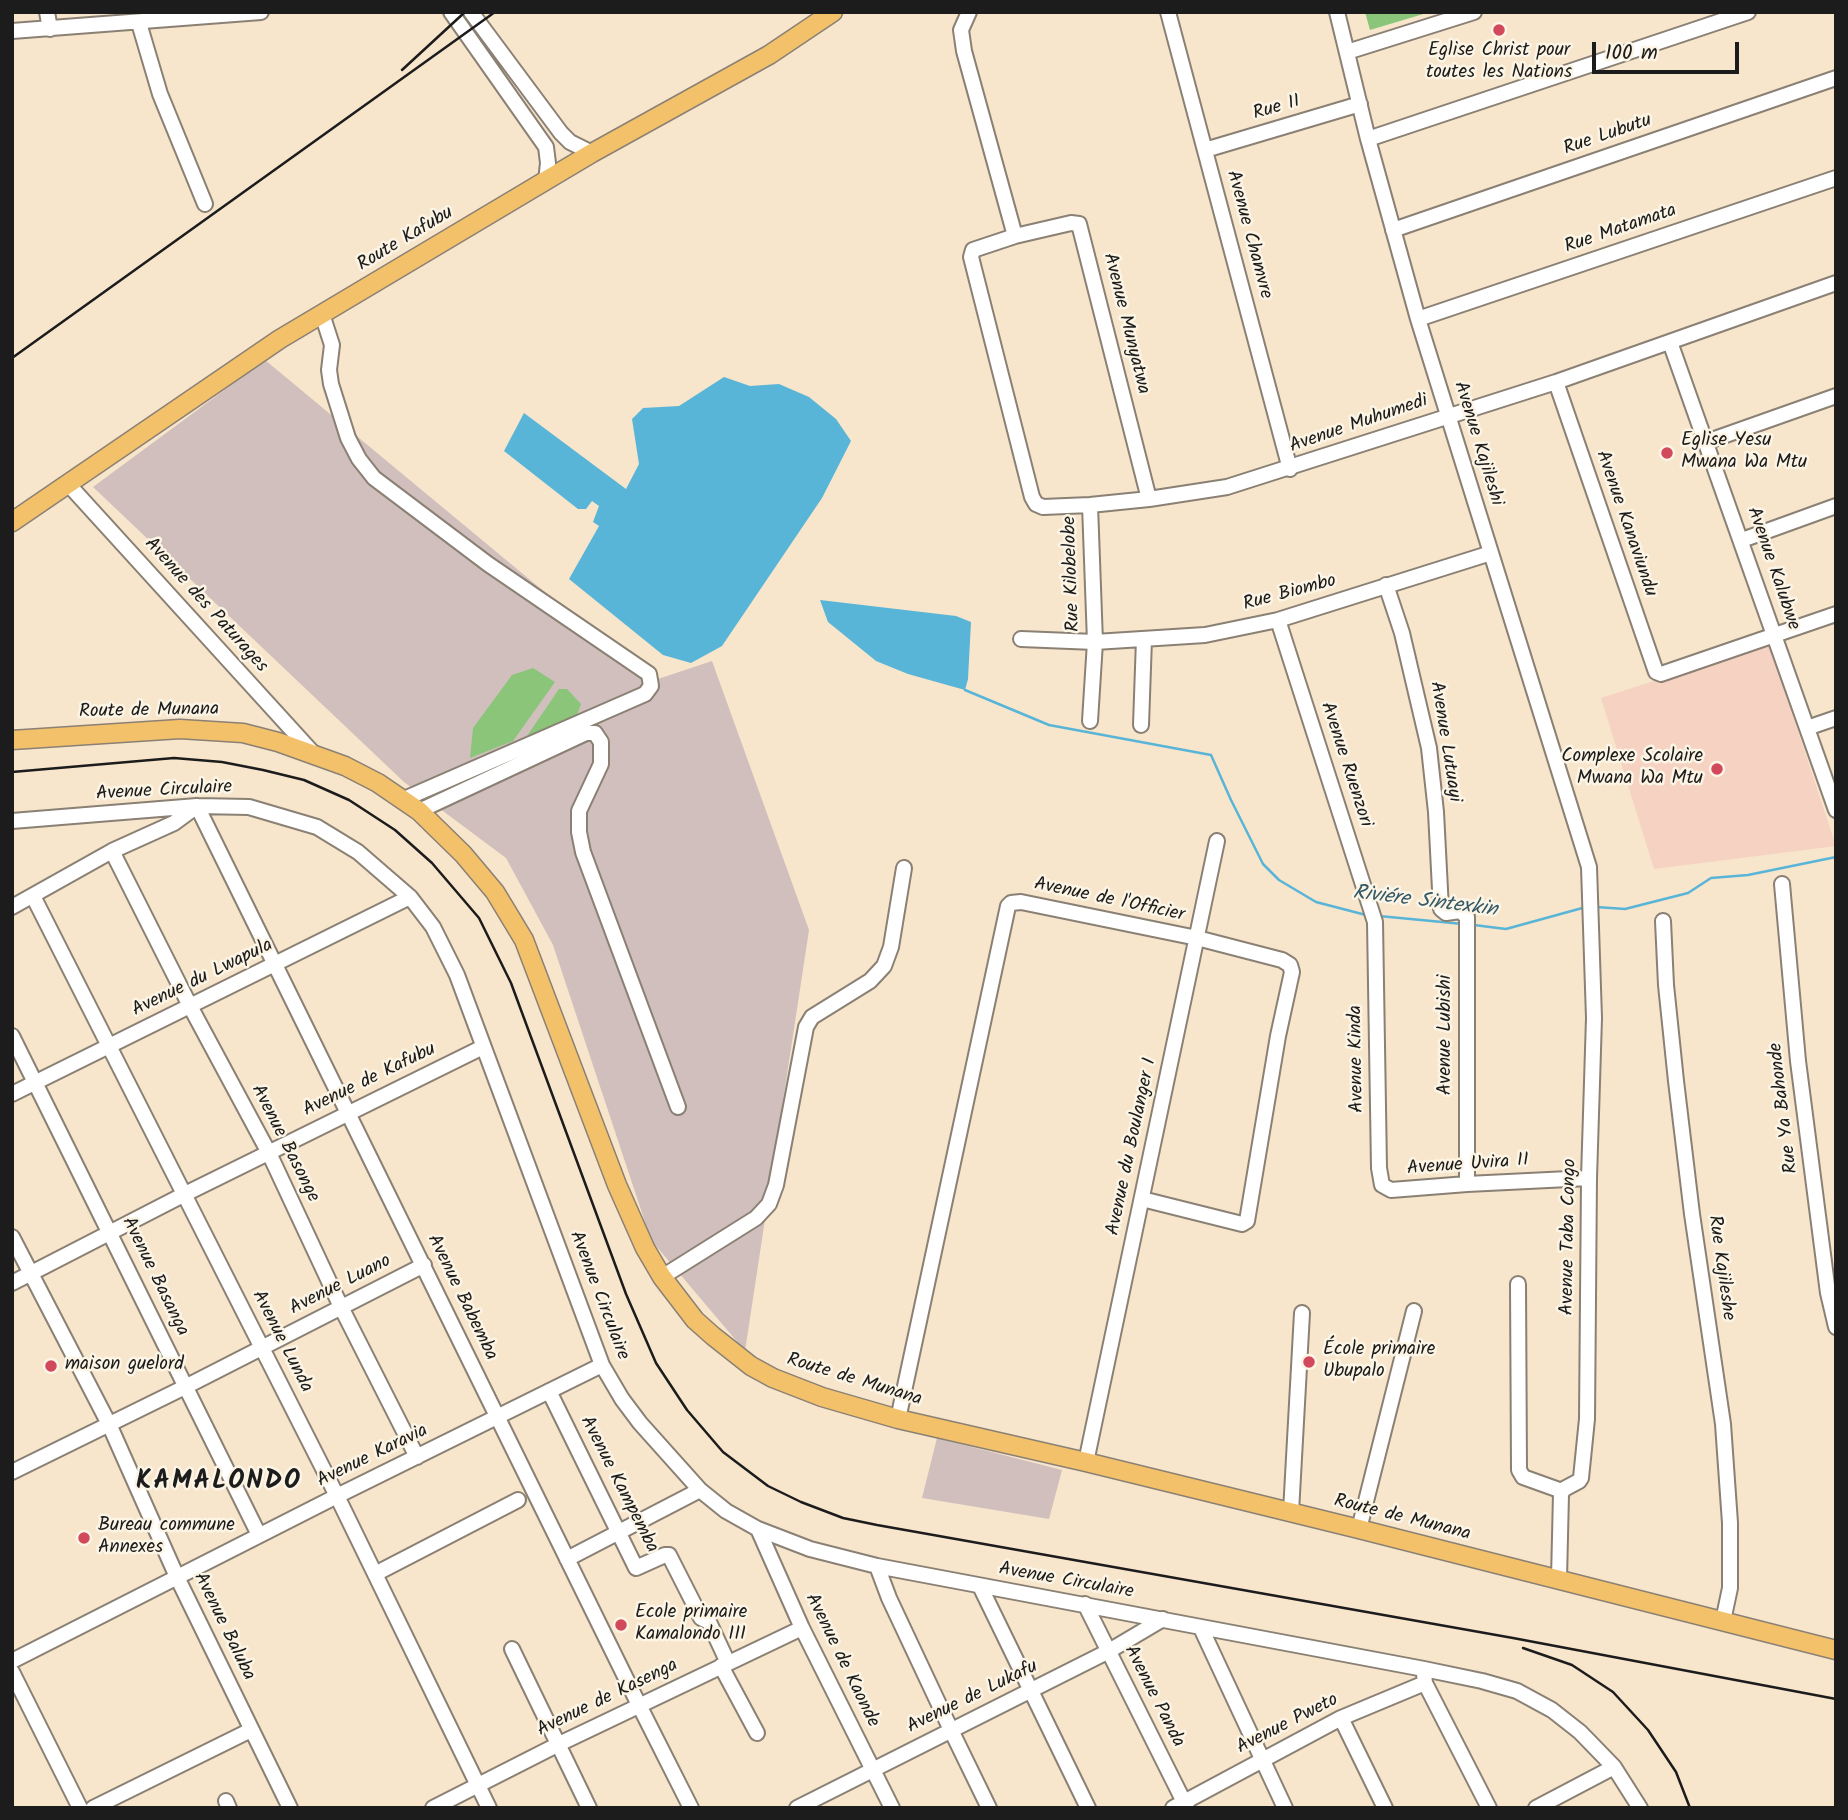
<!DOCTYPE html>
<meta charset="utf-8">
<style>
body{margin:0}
#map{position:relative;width:1848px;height:1820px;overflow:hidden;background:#f7e5cc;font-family:Kalam,sans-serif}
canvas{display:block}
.frame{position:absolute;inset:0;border:14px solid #1c1c1c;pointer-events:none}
.scale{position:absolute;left:1592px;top:42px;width:147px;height:32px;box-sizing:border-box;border:4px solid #1c1c1c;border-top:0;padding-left:9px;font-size:21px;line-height:24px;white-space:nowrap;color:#1c1c1c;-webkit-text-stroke:5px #fcf5e5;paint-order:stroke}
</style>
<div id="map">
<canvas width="1848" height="1820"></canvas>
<div class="frame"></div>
<div class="scale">100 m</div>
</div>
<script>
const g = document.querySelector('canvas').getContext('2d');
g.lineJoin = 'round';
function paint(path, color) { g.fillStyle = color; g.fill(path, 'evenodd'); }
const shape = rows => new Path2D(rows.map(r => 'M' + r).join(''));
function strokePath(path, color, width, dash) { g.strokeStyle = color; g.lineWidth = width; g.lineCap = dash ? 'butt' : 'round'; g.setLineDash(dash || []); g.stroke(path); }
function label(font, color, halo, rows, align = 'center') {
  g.font = font + ' Kalam,sans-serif'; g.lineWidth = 5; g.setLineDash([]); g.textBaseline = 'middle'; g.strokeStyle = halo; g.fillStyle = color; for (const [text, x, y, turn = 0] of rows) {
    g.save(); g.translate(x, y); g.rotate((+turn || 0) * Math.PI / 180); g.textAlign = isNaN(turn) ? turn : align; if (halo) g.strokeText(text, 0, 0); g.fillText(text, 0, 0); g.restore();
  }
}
paint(shape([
 [1769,644,1836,846,1654,869,1601,698]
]), '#f5d2c2');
paint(shape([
 [265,360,652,681,712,661,809,930,745,1351,651,1240,553,945,506,858,404,782,93,487],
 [937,1438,1062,1470,1049,1519,922,1498]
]), '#d1bfbd');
paint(shape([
 [1365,12,1430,12,1370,30],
 [533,668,555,682,513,741,470,758,473,728,512,675],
 [559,689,567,689,581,704,577,715,527,736]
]), '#8ac57a');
paint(shape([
 [724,377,750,386,779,384,809,397,836,419,851,441,822,498,722,646,691,663,663,655,569,579,599,526,593,522,599,506,592,501,586,509,578,509,504,451,524,413,626,489,639,464,632,419,643,408,679,406],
 [820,600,956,616,971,622,968,679,965,690,908,674,876,661,828,622]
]), '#59b5d7');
strokePath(shape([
 [965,690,1049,725,1211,755,1231,800,1263,864,1279,880,1316,902,1366,915],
 [1596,907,1625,909,1688,893,1711,878,1748,875,1836,857],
 [1379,916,1463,924],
 [1474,925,1506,929,1586,907]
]), '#59b5d7', 2.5);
const minor = shape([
 [47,12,50,29],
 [451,12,546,147,548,163,546,181],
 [471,12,561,133,570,142,592,153],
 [969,12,961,30,964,51,1015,236],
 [1168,12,1290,469],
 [1337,12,1368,139,1418,319,1589,867,1594,1018,1589,1178,1587,1419,1581,1478,1579,1481,1564,1489,1561,1494,1559,1579],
 [139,23,160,94,205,204],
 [12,31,261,12],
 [1347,52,1474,12],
 [1368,139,1748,12],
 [1205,150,1360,104],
 [1393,230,1836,78],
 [322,314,332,345,329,370,331,384,348,438,359,459,374,478,488,564,649,674,651,686,645,694,402,800],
 [1418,319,1836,178],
 [1670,342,1836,810],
 [1556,382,1656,672,1661,674,1836,614],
 [1706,442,1836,396],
 [69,485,313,753],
 [1149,499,1079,224,1071,223,1015,236,973,250,971,257,1032,497,1036,504,1043,507,1090,505,1149,499,1227,487,1556,382,1836,283],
 [1090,505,1095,642,1205,635,1278,620,1491,553],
 [1742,540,1836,506],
 [1386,585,1402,633,1429,748,1436,812,1441,909,1446,913,1460,911,1467,917,1467,1184],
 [1278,620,1375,922,1379,1168,1382,1185,1391,1190,1467,1184,1589,1178],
 [1021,639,1095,642,1090,721],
 [1141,725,1144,639],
 [1807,728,1836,718],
 [419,811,586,733,595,733,601,742,601,764,579,811,579,832,583,852,678,1107],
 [12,821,197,806,249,807,317,827,358,852,410,897,433,927,457,975,602,1365,622,1399,640,1423,700,1490,726,1511,758,1529,810,1549,877,1566,1424,1669,1482,1681,1517,1691,1552,1710,1580,1732,1614,1767,1640,1808],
 [112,851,190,1006,269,1153,341,1307,417,1457],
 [1782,884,1798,1061,1828,1293,1836,1327],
 [33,896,337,1496,489,1808],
 [12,907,112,851,174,823,197,806,639,1705,691,1808],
 [1663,921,1666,985,1676,1081,1692,1214,1723,1424,1730,1523,1730,1588,1723,1621],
 [12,1036,259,1535],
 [12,1094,410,897],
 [12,1237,109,1424,177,1577,290,1808],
 [662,1277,756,1218,769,1204,776,1185,806,1027,812,1017,870,981,884,966,891,947,904,868],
 [12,1283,185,1194,483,1047],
 [1518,1284,1519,1470,1523,1477,1562,1491],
 [549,1391,636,1568,665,1555,669,1555,701,1618,709,1622,728,1663],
 [898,1419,1008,906,1011,903,1021,902,1197,938,1282,960,1290,965,1292,972,1278,1036,1247,1221,1242,1224,1142,1199],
 [1086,1462,1217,841],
 [12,1472,187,1386,424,1265],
 [1291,1512,1302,1313],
 [758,1529,802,1628,892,1808],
 [1359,1529,1414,1311],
 [567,1559,700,1490],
 [877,1566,889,1598,951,1730,989,1808],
 [375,1574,518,1500],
 [980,1586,1088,1808],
 [1085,1604,1187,1808],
 [1201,1628,1285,1808],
 [512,1649,589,1808],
 [12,1661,337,1496,602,1365],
 [721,1666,757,1733],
 [12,1672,80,1808],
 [1424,1674,1425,1683,1489,1808],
 [1341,1718,1385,1808],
 [226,1801,229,1808],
 [93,1808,251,1730],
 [433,1808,559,1744,802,1628],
 [797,1808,1109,1651,1163,1619],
 [1173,1808,1341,1718,1425,1683],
 [1536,1808,1614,1767]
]);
const major = shape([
 [12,522,280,339,592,153,769,55,833,12],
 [12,740,180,729,243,733,278,742,345,766,378,783,419,811,463,854,495,892,524,940,617,1185,645,1248,662,1277,695,1320,713,1336,751,1366,773,1378,822,1397,898,1419,1086,1462,1359,1529,1836,1650]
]);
strokePath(minor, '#8a8074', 18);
strokePath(major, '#8a8074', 21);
strokePath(minor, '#fff', 14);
strokePath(major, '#f4c16b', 18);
strokePath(shape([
 [402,70,465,12],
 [12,358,495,12],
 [12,772,174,758,222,762,263,770,304,780,349,800,395,830,432,863,479,918,511,983,626,1294,656,1363,687,1410,723,1452,768,1486,801,1502,843,1518,877,1525,1513,1638,1836,1699],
 [1523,1648,1572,1665,1613,1692,1648,1730,1676,1772,1690,1808]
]), '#1c1c1c', 2.5);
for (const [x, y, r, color] of [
 [1499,30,7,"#d1495b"],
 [1667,453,7,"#d1495b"],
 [1717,769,7,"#d1495b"],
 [1309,1362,7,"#d1495b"],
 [51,1366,7,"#d1495b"],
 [84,1538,7,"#d1495b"],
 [621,1625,7,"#d1495b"]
]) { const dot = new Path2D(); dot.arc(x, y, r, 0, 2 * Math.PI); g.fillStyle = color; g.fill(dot); strokePath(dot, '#fcf5e5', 2.5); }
label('19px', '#1c1c1c', '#fcf5e5', [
 ["Eglise Christ pour",1499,52,"center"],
 ["toutes les Nations",1499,74,"center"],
 ["Eglise Yesu",1681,442],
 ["Mwana Wa Mtu",1681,464],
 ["Complexe Scolaire",1703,758,"right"],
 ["Mwana Wa Mtu",1703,780,"right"],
 ["École primaire",1323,1351],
 ["Ubupalo",1323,1373],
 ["maison guelord",65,1366],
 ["Bureau commune",98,1527],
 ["Annexes",98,1549],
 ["Ecole primaire",635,1614],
 ["Kamalondo III",635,1636]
], 'left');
label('19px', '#1c1c1c', '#fcf5e5', [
 ["Rue II",1277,109,-16],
 ["Rue Lubutu",1608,136,-19],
 ["Rue Matamata",1621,230,-19],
 ["Avenue Chamvre",1248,235,75],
 ["Route Kafubu",406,240,-31],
 ["Avenue Munyatwa",1125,324,76],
 ["Avenue Muhumedi",1359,425,-19],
 ["Avenue Kajileshi",1477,444,73],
 ["Avenue Kanaviundu",1625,524,71],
 ["Avenue Kalubwe",1772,569,71],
 ["Rue Kilobelobe",1073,574,-92],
 ["Rue Biombo",1290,594,-15],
 ["Avenue des Paturages",205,606,48],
 ["Route de Munana",149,712,-1],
 ["Avenue Lutuayi",1444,742,81],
 ["Avenue Ruenzori",1345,765,72],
 ["Avenue Circulaire",164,792,-3],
 ["Avenue de l'Officier",1109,901,12],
 ["Avenue du Lwapula",203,979,-26],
 ["Avenue Lubishi",1447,1035,-90],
 ["Avenue Kinda",1358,1059,-91],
 ["Avenue de Kafubu",370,1081,-26],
 ["Rue Ya Bahonde",1785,1108,-97],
 ["Avenue Basonge",284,1144,63],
 ["Avenue du Boulanger I",1133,1147,-78],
 ["Avenue Uvira II",1468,1166,-4],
 ["Avenue Taba Congo",1570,1237,-89],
 ["Rue Kajileshe",1720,1268,82],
 ["Avenue Basanga",154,1277,64],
 ["Avenue Luano",341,1286,-27],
 ["Avenue Circulaire",598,1296,69],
 ["Avenue Babemba",461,1298,64],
 ["Avenue Lunda",281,1342,63],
 ["Route de Munana",854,1381,17],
 ["Avenue Karavia",373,1457,-26],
 ["Avenue Kampemba",618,1485,63],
 ["Route de Munana",1402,1519,14],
 ["Avenue Circulaire",1066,1582,10],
 ["Avenue Baluba",223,1627,64],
 ["Avenue de Kaonde",841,1661,64],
 ["Avenue Panda",1153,1697,63],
 ["Avenue de Lukafu",973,1698,-26],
 ["Avenue de Kasenga",608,1699,-26],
 ["Avenue Pweto",1288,1725,-27]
]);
label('italic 21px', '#345967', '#fcf5e5', [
 ["Riviére Sintexkin",1425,903,7]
]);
g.letterSpacing = '2px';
label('bold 26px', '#1c1c1c', '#fcf5e5', [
 ["KAMALONDO",219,1484]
]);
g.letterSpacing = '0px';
</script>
